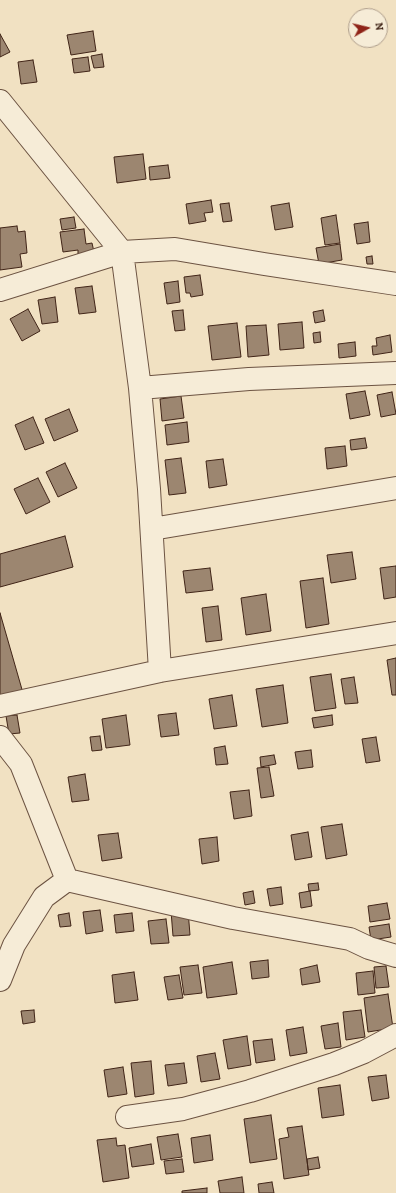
<!DOCTYPE html>
<style>
body{margin:0}
#map{position:relative;width:396px;height:1193px;overflow:hidden;background:#f1e1c2;font-family:Alegreya,serif}
canvas{display:block}
.north{position:absolute;left:348px;top:8px;width:40px;height:40px;box-sizing:border-box;background:#f6ecd7;border:1px solid #ad9c8a;border-radius:50%;rotate:82deg;font-size:11px;font-weight:700;line-height:16px;text-align:center;color:#402417}
.north::after{content:'';display:block;margin:auto;width:14px;height:18px;background:#8f2418;clip-path:polygon(50% 0,100% 100%,50% 72%,0 100%)}
</style>
<div id="map">
<canvas width="396" height="1193"></canvas>
<div class="north">N</div>
</div>
<script>
const g = document.querySelector('canvas').getContext('2d');
g.lineJoin = 'round';
function paint(path, color) { g.fillStyle = color; g.fill(path, 'evenodd'); }
const shape = rows => new Path2D(rows.map(r => 'M' + r).join(''));
function strokePath(path, color, width, dash) { g.strokeStyle = color; g.lineWidth = width; g.lineCap = dash ? 'butt' : 'round'; g.setLineDash(dash || []); g.stroke(path); }
const building = shape([
 [93,31,96,51,71,55,67,35,93,31],
 [0,34,10,52,0,57,0,34],
 [102,54,104,67,94,68,91,56,102,54],
 [88,57,90,71,74,73,72,59,88,57],
 [33,60,37,82,21,84,18,62,33,60],
 [143,154,146,179,117,183,114,157,143,154],
 [168,165,170,178,150,180,149,167,168,165],
 [211,200,213,212,204,213,206,221,189,224,186,204,211,200],
 [229,203,232,221,223,222,220,204,229,203],
 [289,203,293,227,275,230,271,206,289,203],
 [336,215,340,243,325,245,321,218,336,215],
 [74,217,76,228,62,230,60,219,74,217],
 [368,222,370,242,357,244,354,224,368,222],
 [17,226,18,232,25,231,27,253,20,254,22,267,0,270,0,228,17,226],
 [84,229,86,244,92,243,94,252,78,254,78,250,63,252,60,232,84,229],
 [340,244,342,260,319,264,316,248,340,244],
 [372,256,373,264,367,264,366,257,372,256],
 [200,275,203,295,191,297,190,293,186,293,184,277,200,275],
 [178,281,180,302,167,304,164,283,178,281],
 [92,286,96,312,79,314,75,288,92,286],
 [55,297,58,322,42,324,38,300,55,297],
 [28,309,40,331,22,341,10,319,28,309],
 [183,310,185,330,175,331,172,311,183,310],
 [323,310,325,321,315,323,313,312,323,310],
 [302,322,304,348,280,350,278,324,302,322],
 [237,323,241,357,212,360,208,326,237,323],
 [266,325,269,355,248,357,246,326,266,325],
 [320,332,321,342,314,343,313,333,320,332],
 [390,335,392,352,373,355,372,346,377,346,376,338,390,335],
 [355,342,356,356,339,358,338,344,355,342],
 [365,391,370,415,350,419,346,394,365,391],
 [392,392,396,414,381,417,377,395,392,392],
 [181,396,184,418,162,421,160,399,181,396],
 [69,409,78,431,54,441,45,419,69,409],
 [33,417,44,443,25,450,15,425,33,417],
 [187,422,189,442,167,445,165,425,187,422],
 [365,438,367,448,351,450,350,440,365,438],
 [345,446,347,466,327,469,325,448,345,446],
 [181,458,186,493,169,495,165,460,181,458],
 [223,459,227,485,209,488,206,461,223,459],
 [65,463,77,488,58,497,46,472,65,463],
 [38,478,50,502,26,514,14,489,38,478],
 [65,536,73,567,0,587,0,554,65,536],
 [352,552,356,579,331,583,327,555,352,552],
 [396,566,396,597,384,599,380,568,396,566],
 [210,568,213,590,186,593,183,571,210,568],
 [323,578,329,624,306,628,300,581,323,578],
 [266,594,271,631,246,635,241,598,266,594],
 [218,606,222,640,206,642,202,608,218,606],
 [0,613,23,693,0,695,0,613],
 [396,658,396,695,392,695,387,660,396,658],
 [331,674,336,708,315,711,310,677,331,674],
 [354,677,358,703,345,704,341,679,354,677],
 [283,685,288,723,262,727,256,689,283,685],
 [232,695,237,726,214,729,209,699,232,695],
 [176,713,179,735,161,737,158,715,176,713],
 [17,715,20,733,9,734,6,716,17,715],
 [126,715,130,745,106,748,102,719,126,715],
 [332,715,333,725,314,728,312,718,332,715],
 [100,736,102,750,92,751,90,737,100,736],
 [376,737,380,761,366,763,362,739,376,737],
 [225,746,228,764,216,765,214,748,225,746],
 [311,750,313,767,298,769,295,752,311,750],
 [274,755,276,764,261,767,260,757,274,755],
 [269,767,274,796,261,798,257,768,269,767],
 [85,774,89,800,72,802,68,777,85,774],
 [249,790,252,816,234,819,230,792,249,790],
 [342,824,347,855,326,859,321,827,342,824],
 [308,832,312,857,295,860,291,835,308,832],
 [118,833,122,858,102,861,98,835,118,833],
 [217,837,219,861,202,864,199,839,217,837],
 [318,883,319,890,309,891,308,884,318,883],
 [281,887,283,904,270,906,267,889,281,887],
 [253,891,255,903,245,905,243,893,253,891],
 [310,891,312,906,301,908,299,893,310,891],
 [387,903,390,919,370,922,368,906,387,903],
 [100,910,103,931,86,934,83,912,100,910],
 [188,910,190,935,173,936,171,911,188,910],
 [69,913,71,926,60,927,58,915,69,913],
 [132,913,134,931,116,933,114,915,132,913],
 [166,919,169,943,151,944,148,921,166,919],
 [389,924,391,937,371,940,369,927,389,924],
 [268,960,269,977,252,979,250,962,268,960],
 [232,962,237,994,207,998,203,967,232,962],
 [198,965,202,993,184,995,180,967,198,965],
 [317,965,320,982,302,985,300,969,317,965],
 [386,966,389,987,376,988,374,967,386,966],
 [373,971,375,993,358,995,356,973,373,971],
 [134,972,138,1000,115,1003,112,975,134,972],
 [179,975,183,998,168,1000,164,977,179,975],
 [388,994,393,1028,368,1032,364,998,388,994],
 [34,1010,35,1022,23,1024,21,1011,34,1010],
 [361,1010,365,1037,346,1040,343,1012,361,1010],
 [338,1023,341,1047,325,1049,321,1026,338,1023],
 [303,1027,307,1053,290,1056,286,1030,303,1027],
 [247,1036,251,1065,228,1069,223,1040,247,1036],
 [272,1039,275,1060,256,1063,253,1041,272,1039],
 [215,1053,220,1079,201,1082,197,1056,215,1053],
 [151,1061,154,1094,135,1097,131,1063,151,1061],
 [184,1063,187,1083,168,1086,165,1065,184,1063],
 [123,1067,127,1094,108,1097,104,1070,123,1067],
 [386,1075,389,1098,372,1101,368,1077,386,1075],
 [340,1085,344,1115,322,1118,318,1088,340,1085],
 [271,1115,277,1159,250,1163,244,1119,271,1115],
 [302,1126,309,1175,284,1179,279,1139,289,1137,287,1128,302,1126],
 [178,1134,182,1157,161,1160,157,1137,178,1134],
 [210,1135,213,1160,194,1163,191,1138,210,1135],
 [116,1138,117,1146,125,1145,129,1178,103,1182,97,1140,116,1138],
 [151,1144,154,1164,132,1167,129,1148,151,1144],
 [318,1157,320,1168,308,1170,307,1159,318,1157],
 [182,1159,184,1172,166,1174,164,1161,182,1159],
 [242,1177,244,1193,220,1193,218,1181,242,1177],
 [272,1182,274,1193,259,1193,258,1184,272,1182],
 [207,1188,207,1193,182,1193,182,1191,207,1188]
]);
paint(building, '#9c8670');
strokePath(building, '#402417', 1);
const minor = shape([
 [0,101,122,252,175,249,264,264,396,284],
 [0,290,122,252,140,388,149,489,160,671],
 [140,388,249,379,396,373],
 [152,529,396,488],
 [0,706,160,671,396,633],
 [0,737,21,764,67,880,233,918,350,939,369,948,396,956],
 [0,980,14,945,44,897,67,880],
 [127,1117,183,1109,250,1091,334,1064,364,1052,396,1035]
]);
strokePath(minor, '#6c5342', 24);
strokePath(minor, '#f6ecd7', 22);
</script>
